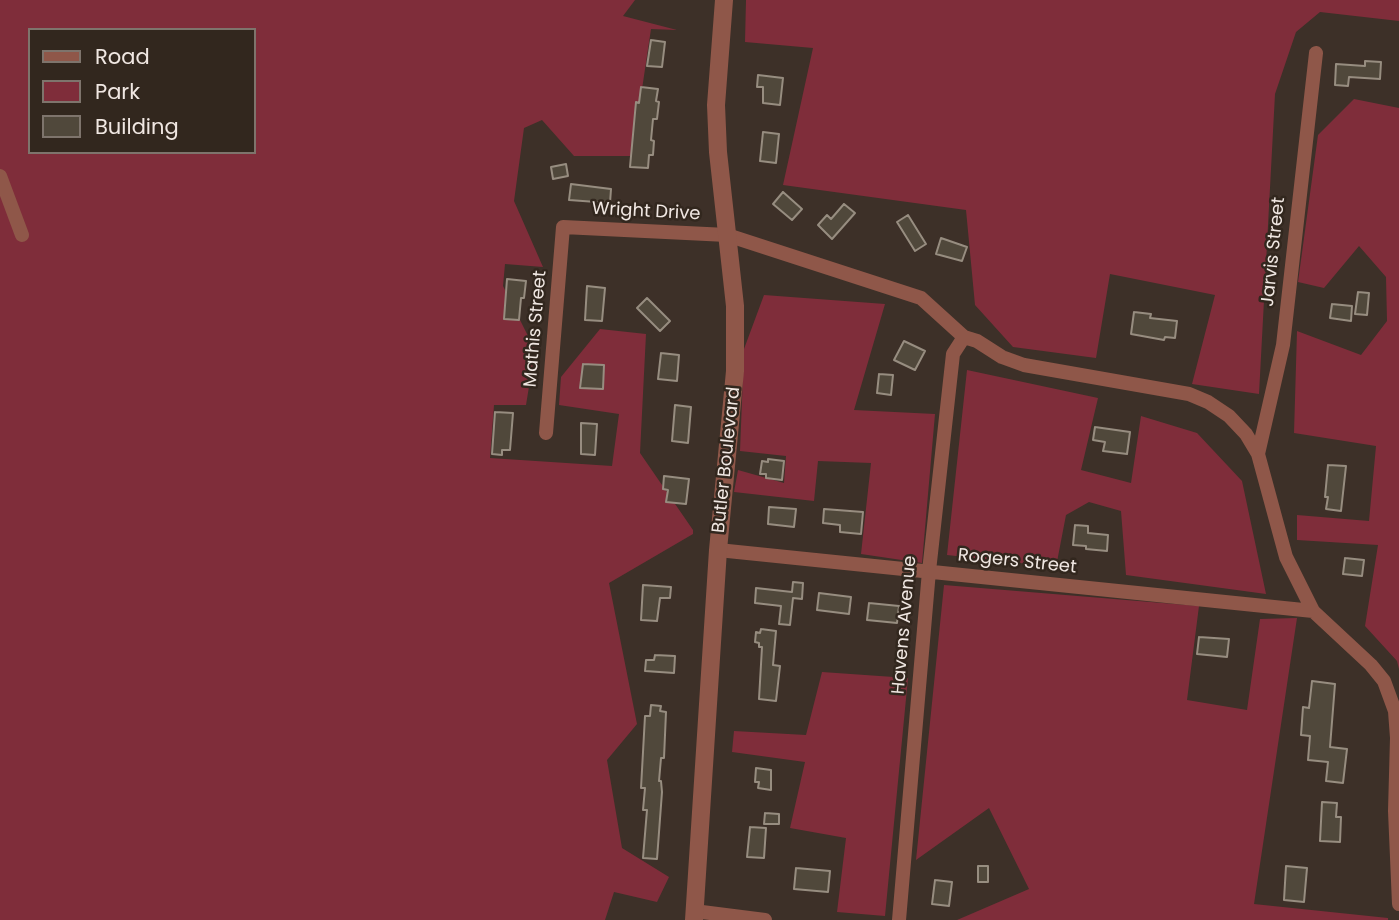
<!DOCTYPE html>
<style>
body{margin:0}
#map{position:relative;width:1399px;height:920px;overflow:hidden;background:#3d3028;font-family:Poppins,sans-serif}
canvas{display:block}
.legend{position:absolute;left:28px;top:28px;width:228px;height:126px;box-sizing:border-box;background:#32271e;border:2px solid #7e746c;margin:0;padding:9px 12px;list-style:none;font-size:21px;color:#f0e7e2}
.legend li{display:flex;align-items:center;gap:14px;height:35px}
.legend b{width:35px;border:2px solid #7e746c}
</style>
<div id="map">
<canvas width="1399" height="920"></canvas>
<ul class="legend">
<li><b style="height:9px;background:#8f5749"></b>Road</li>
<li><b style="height:19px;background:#7f2d3a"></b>Park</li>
<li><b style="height:19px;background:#50483b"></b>Building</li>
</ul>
</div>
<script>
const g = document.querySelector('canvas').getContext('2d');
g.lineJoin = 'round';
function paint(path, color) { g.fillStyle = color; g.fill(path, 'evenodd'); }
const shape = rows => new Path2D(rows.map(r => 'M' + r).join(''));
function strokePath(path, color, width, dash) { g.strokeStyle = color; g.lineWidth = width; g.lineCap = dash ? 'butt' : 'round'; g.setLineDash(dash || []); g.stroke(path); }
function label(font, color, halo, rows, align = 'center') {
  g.font = font + ' Poppins,sans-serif'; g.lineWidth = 5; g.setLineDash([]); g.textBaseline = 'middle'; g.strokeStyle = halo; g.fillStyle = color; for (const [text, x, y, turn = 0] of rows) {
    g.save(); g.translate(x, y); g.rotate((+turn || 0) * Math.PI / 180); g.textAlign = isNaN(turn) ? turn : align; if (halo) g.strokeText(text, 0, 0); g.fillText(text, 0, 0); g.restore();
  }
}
paint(shape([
 [0,0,635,0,623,16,677,30,651,29,632,156,574,156,542,120,524,128,514,201,543,267,505,264,503,286,535,350,526,405,494,405,490,458,612,466,619,414,559,405,561,377,600,329,646,334,640,453,693,530,693,534,609,583,637,724,607,760,622,848,669,877,657,902,614,892,605,920,0,920],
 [30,30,254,30,254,152,30,152],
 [746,0,1399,0,1399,21,1320,12,1296,32,1275,94,1259,394,1192,384,1215,295,1110,274,1096,358,1013,347,975,305,966,210,783,185,813,48,745,42],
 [1354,99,1399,108,1399,669,1397,661,1365,626,1378,545,1297,540,1297,515,1369,521,1376,446,1294,433,1297,331,1361,355,1387,321,1386,277,1359,246,1324,288,1298,282,1318,135],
 [764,295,885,304,854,410,935,414,922,563,861,554,871,463,818,461,814,501,734,492,738,470,784,483,786,456,740,451,744,349],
 [967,370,1098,398,1081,470,1131,483,1141,416,1197,433,1242,481,1266,594,1126,575,1121,511,1089,502,1066,515,1056,567,947,555],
 [944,585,1199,606,1187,700,1247,710,1260,619,1297,618,1254,904,1388,918,1388,920,957,920,1029,889,989,808,916,860],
 [822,672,908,678,885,916,837,912,846,838,790,828,805,762,732,752,734,731,806,735]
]), '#7f2d3a');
const building = shape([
 [651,40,665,42,662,67,647,66,651,40],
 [1365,61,1381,62,1380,79,1349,77,1348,86,1335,85,1336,64,1365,66,1365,61],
 [758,75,783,78,780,105,763,103,763,87,757,87,758,75],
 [641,87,658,89,656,101,659,102,657,119,653,119,651,140,654,141,653,155,649,155,648,168,630,167,636,102,639,103,641,87],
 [763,132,779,134,776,163,760,161,763,132],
 [566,164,568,176,553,179,551,167,566,164],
 [571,184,611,189,610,203,569,200,571,184],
 [783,192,802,209,792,220,773,204,783,192],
 [844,204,855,213,832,239,818,225,827,215,831,219,844,204],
 [908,215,926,244,915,251,897,222,908,215],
 [941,238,967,247,962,261,936,254,941,238],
 [507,279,526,281,524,298,521,298,519,320,504,319,507,279],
 [587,286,605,288,602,321,585,320,587,286],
 [1358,292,1369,293,1367,315,1355,314,1358,292],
 [647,298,670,321,660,331,637,308,647,298],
 [1332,304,1352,306,1351,321,1330,318,1332,304],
 [1134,312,1151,314,1150,318,1177,321,1175,338,1165,337,1164,340,1131,334,1134,312],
 [904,341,925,351,915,370,894,360,904,341],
 [661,353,679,355,677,381,658,379,661,353],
 [583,364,604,365,603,389,580,388,583,364],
 [879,374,893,375,891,395,877,393,879,374],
 [675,405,691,407,688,443,672,441,675,405],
 [495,412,513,413,510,450,502,450,502,455,492,454,495,412],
 [581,423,597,424,595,455,581,454,581,423],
 [1095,427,1130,432,1127,454,1103,451,1105,442,1093,440,1095,427],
 [768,459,784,461,782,480,766,478,766,474,760,474,762,461,768,462,768,459],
 [1328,465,1346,466,1341,511,1326,509,1328,497,1325,497,1328,465],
 [664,476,689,479,686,504,666,502,668,490,663,489,664,476],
 [769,507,796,509,794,527,768,524,769,507],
 [824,509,863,512,861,534,840,532,840,525,823,523,824,509],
 [1075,525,1088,526,1088,533,1108,535,1107,551,1086,549,1086,546,1073,545,1075,525],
 [1345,558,1364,560,1362,576,1343,574,1345,558],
 [793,582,803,583,802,599,793,598,790,625,779,624,781,606,755,603,756,588,792,592,793,582],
 [643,585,671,587,670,598,660,598,657,621,641,620,643,585],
 [819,593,851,597,849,614,817,610,819,593],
 [869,603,899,606,897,623,867,620,869,603],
 [761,629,776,631,773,665,780,666,776,701,759,699,762,647,759,647,759,643,755,642,756,632,760,633,761,629],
 [1199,637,1229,639,1227,657,1197,654,1199,637],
 [655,655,675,656,674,673,645,671,646,660,654,660,655,655],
 [1312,681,1335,684,1330,747,1347,749,1343,783,1326,781,1328,762,1308,760,1310,736,1301,735,1303,707,1309,708,1312,681],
 [651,705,661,706,660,711,666,712,664,758,661,758,659,781,661,781,662,792,657,859,643,858,647,810,643,810,645,788,641,788,645,716,650,716,651,705],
 [756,768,771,770,771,790,758,788,759,782,755,782,756,768],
 [1322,802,1337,803,1336,817,1341,817,1340,842,1320,841,1322,802],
 [765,813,779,814,779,824,764,824,765,813],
 [750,827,766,828,764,858,747,857,750,827],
 [978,866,988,866,988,882,978,882,978,866],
 [1286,866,1307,868,1304,902,1284,900,1286,866],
 [796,868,830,871,828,892,794,889,796,868],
 [935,880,952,882,949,906,932,904,935,880]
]);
paint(building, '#50483b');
strokePath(building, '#978d80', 2);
strokePath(shape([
 [0,176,22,235],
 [546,433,563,227,727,235,921,298,964,337,977,341,1002,357,1024,365,1189,394,1208,402,1229,416,1246,434,1258,454,1286,557,1313,611,1371,665,1384,681,1395,711,1397,738,1395,811,1399,904],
 [1258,454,1283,345,1316,53],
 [718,550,1313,611],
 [694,911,765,920],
 [899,920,929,571,953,354,964,337]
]), '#8f5749', 14);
strokePath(shape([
 [694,920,718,550,735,371,735,306,718,152,716,105,724,0]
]), '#8f5749', 18);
label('18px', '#f0e7e2', '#32271e', [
 ["Wright Drive",646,212,3],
 ["Jarvis Street",1274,252,-84],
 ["Mathis Street",536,329,-85],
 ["Butler Boulevard",727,460,-84],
 ["Rogers Street",1017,562,6],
 ["Havens Avenue",905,625,-85]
]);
</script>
